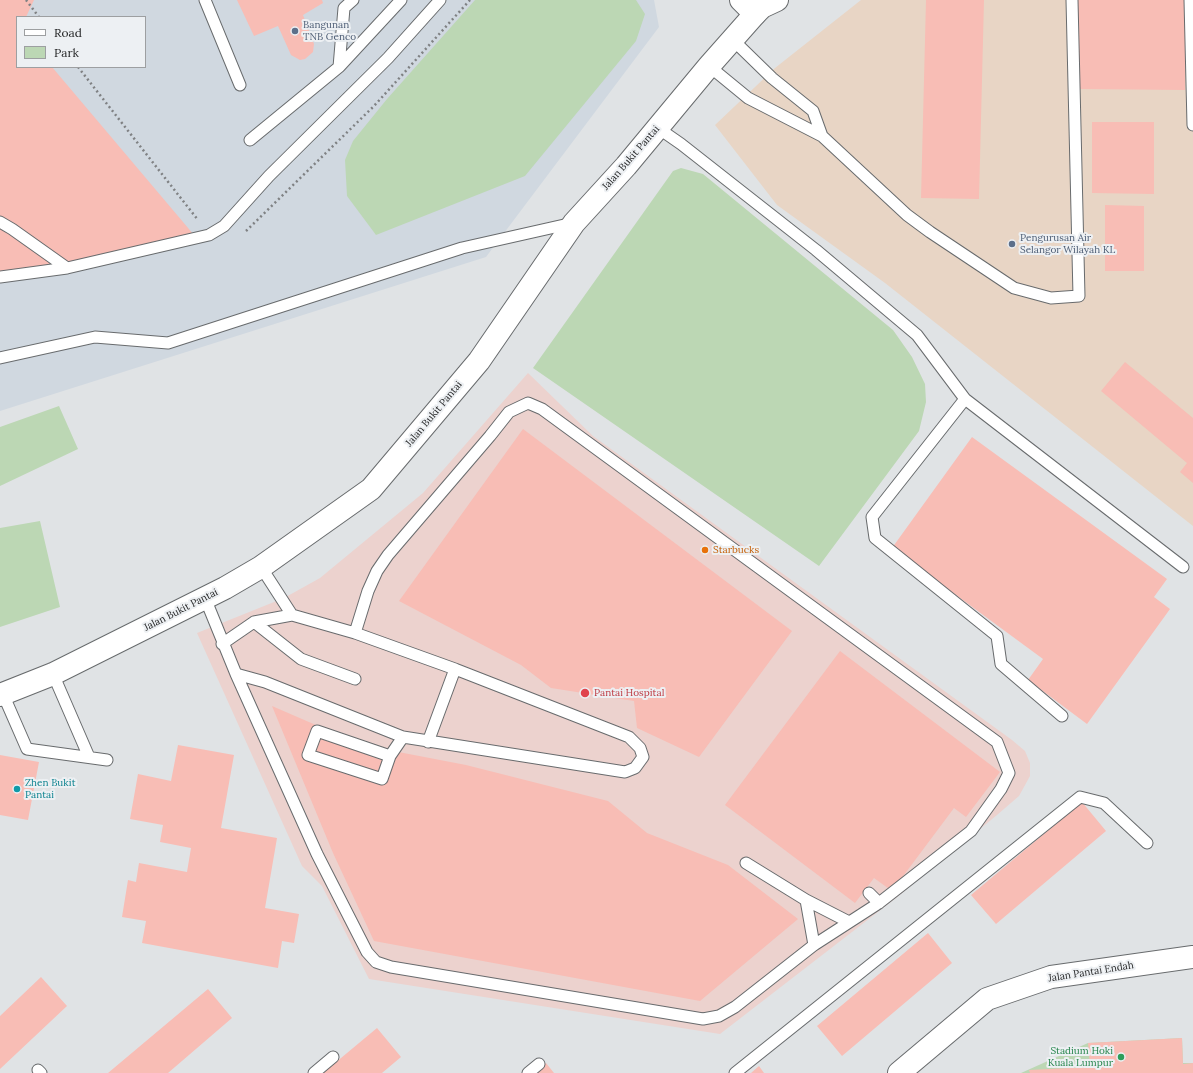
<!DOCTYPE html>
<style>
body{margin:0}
#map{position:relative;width:1193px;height:1073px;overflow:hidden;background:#e0e3e5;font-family:Lora,serif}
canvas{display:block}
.legend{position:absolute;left:16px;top:16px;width:130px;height:52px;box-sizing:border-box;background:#edf0f3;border:1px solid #9d9fa1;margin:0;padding:5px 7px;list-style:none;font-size:12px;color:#242526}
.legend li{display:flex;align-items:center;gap:8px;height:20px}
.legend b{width:20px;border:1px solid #9d9fa1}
</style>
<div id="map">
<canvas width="1193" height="1073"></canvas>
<ul class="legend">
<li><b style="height:5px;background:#fff"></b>Road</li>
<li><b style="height:11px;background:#bcd7b4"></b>Park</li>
</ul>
</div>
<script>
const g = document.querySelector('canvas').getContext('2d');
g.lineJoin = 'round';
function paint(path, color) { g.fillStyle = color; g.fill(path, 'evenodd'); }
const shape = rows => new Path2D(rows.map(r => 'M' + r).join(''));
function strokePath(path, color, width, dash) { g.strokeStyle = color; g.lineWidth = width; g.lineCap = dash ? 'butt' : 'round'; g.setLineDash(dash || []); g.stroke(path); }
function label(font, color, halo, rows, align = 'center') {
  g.font = font + ' Lora,serif'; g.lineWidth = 4; g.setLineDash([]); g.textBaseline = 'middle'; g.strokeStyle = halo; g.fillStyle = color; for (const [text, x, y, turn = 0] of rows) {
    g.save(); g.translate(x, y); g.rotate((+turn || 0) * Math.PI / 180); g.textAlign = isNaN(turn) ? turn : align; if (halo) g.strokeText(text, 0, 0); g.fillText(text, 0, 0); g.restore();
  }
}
paint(shape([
 [861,0,1193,0,1193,526,885,283,777,205,715,125,775,68]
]), '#e8d5c5');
paint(shape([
 [0,0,654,0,659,27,486,257,0,411],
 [17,17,145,17,145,67,17,67]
]), '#d0d8e0');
paint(shape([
 [528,373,593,436,1012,740,1025,751,1030,763,1030,776,1019,796,997,815,896,898,720,1034,369,979,322,886,302,866,197,633,284,598,320,578,423,493]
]), '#ecd2ce');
paint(shape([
 [475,0,636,0,645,14,636,41,525,176,376,235,347,196,345,160,353,141,387,99],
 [681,168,703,174,893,330,912,357,925,384,926,402,919,431,819,566,533,368,673,171],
 [59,406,78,449,0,486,0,427],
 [40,521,60,607,0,627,0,528],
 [1182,1038,1183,1063,1193,1063,1193,1073,1021,1073,1088,1043]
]), '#bcd7b4');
paint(shape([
 [0,0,34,0,26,17,17,17,17,67,52,67,194,235,54,265,0,271],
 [237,0,322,0,323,3,303,15,314,44,313,52,305,59,300,60,291,55,278,26,254,36],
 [926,0,984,0,979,199,921,198],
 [1078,0,1185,0,1185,90,1078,89],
 [1092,122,1154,122,1154,194,1092,193],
 [1105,205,1144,206,1144,271,1105,271],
 [1125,362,1193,418,1193,483,1180,472,1187,463,1101,391],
 [523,429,792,631,699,757,637,728,634,701,551,688,521,665,399,601],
 [972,437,1167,579,1154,597,1170,609,1087,724,1028,680,1043,659,892,548],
 [840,651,1000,772,966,817,954,808,892,891,874,878,855,903,725,805],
 [272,706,362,745,466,765,608,801,647,833,728,865,798,919,700,1001,374,941,333,853],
 [178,745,234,755,221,828,277,838,265,908,299,914,294,943,282,941,278,968,142,943,146,921,122,917,128,880,136,882,139,863,187,872,191,848,160,842,163,825,130,819,138,774,171,781],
 [0,755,39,762,28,820,0,815],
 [1082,802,1106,831,996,924,971,895],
 [928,933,952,963,842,1056,817,1026],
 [41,977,67,1006,0,1069,0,1016],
 [208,989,232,1018,168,1073,108,1073],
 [377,1028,401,1057,382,1073,323,1073],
 [1182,1038,1183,1064,1193,1063,1193,1073,1030,1073,1029,1070,1090,1067,1088,1043],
 [546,1063,554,1073,534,1073],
 [759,1066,764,1073,751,1073]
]), '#f8bdb5');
const lane = shape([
 [205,0,240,85],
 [1190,0,1193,125],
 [732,39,772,78,813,111,822,136],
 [709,66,748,98,822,136,907,215,930,232,1014,288,1051,298,1079,296,1072,0],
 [339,67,401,0],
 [658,128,681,144,816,250,917,335,965,399,1183,567],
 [250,140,339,67,344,8,353,0],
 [0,222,12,229,67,268],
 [0,277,67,268,209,235,224,226,269,176,388,58,440,0],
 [0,358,95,337,168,343,462,248,573,223],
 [965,399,872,517,875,538,997,636,1001,664,1062,716],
 [205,598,236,674,265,682,403,737,625,772,635,768,643,757,640,748,629,737,455,669,355,633,292,615,261,567],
 [254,622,301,659,355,679],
 [222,644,254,622,292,615],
 [53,674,89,757],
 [236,674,317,854,367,952,376,962,391,967,703,1019,719,1016,735,1007,814,945,879,903,971,831,1001,789,1009,773,997,742,542,409,528,403,509,412,490,436,388,555,377,571,368,591,355,633],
 [3,694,27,749,107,760],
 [428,742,455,669],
 [390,756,317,731,308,755,382,779,390,756,403,737],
 [746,863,806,900,814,945],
 [869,893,879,903],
 [806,900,849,922],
 [38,1070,41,1073],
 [314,1073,333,1057],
 [528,1073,539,1064],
 [735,1073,1080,797,1104,803,1147,843]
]);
const street = shape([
 [741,0,755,14],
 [899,1073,987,999,1051,977,1193,957]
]);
const secondary = shape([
 [0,695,53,674,225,588,261,567,371,489,479,361,574,223,626,166,709,66,755,14,762,7,777,0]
]);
strokePath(lane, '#686b6d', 13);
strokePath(street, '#686b6d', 24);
strokePath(secondary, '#686b6d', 24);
strokePath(shape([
 [26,0,39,17],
 [78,67,198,220],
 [246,231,374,106,470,0]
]), '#7f8183', 2.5, [2, 3]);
strokePath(lane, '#fff', 11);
strokePath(street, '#fff', 22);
strokePath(secondary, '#fff', 22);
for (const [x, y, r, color] of [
 [295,31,4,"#5c6f8a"],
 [1012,244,4,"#5c6f8a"],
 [705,550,4,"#e8710a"],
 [585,693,5,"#e0444e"],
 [17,789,4,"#0f9aa8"],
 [1121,1057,4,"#2e9e5b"]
]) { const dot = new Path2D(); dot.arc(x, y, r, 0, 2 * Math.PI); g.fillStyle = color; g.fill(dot); strokePath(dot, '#edf0f3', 1.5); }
label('10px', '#4e5e75', '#edf0f3', [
 ["Bangunan",303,25],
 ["TNB Genco",303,37],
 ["Pengurusan Air",1020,238],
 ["Selangor Wilayah KL",1020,250]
], 'left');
label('10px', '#242526', '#edf0f3', [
 ["Jalan Bukit Pantai",631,158,-49],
 ["Jalan Bukit Pantai",434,414,-50],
 ["Jalan Bukit Pantai",181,610,-27],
 ["Jalan Pantai Endah",1091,972,-9]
]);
label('10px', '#c56008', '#edf0f3', [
 ["Starbucks",713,550]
], 'left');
label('10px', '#be3a42', '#edf0f3', [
 ["Pantai Hospital",594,693]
], 'left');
label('10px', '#0d838f', '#edf0f3', [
 ["Zhen Bukit",25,783],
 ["Pantai",25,795]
], 'left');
label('10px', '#27864d', '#edf0f3', [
 ["Stadium Hoki",1113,1051],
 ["Kuala Lumpur",1113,1063]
], 'right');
</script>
